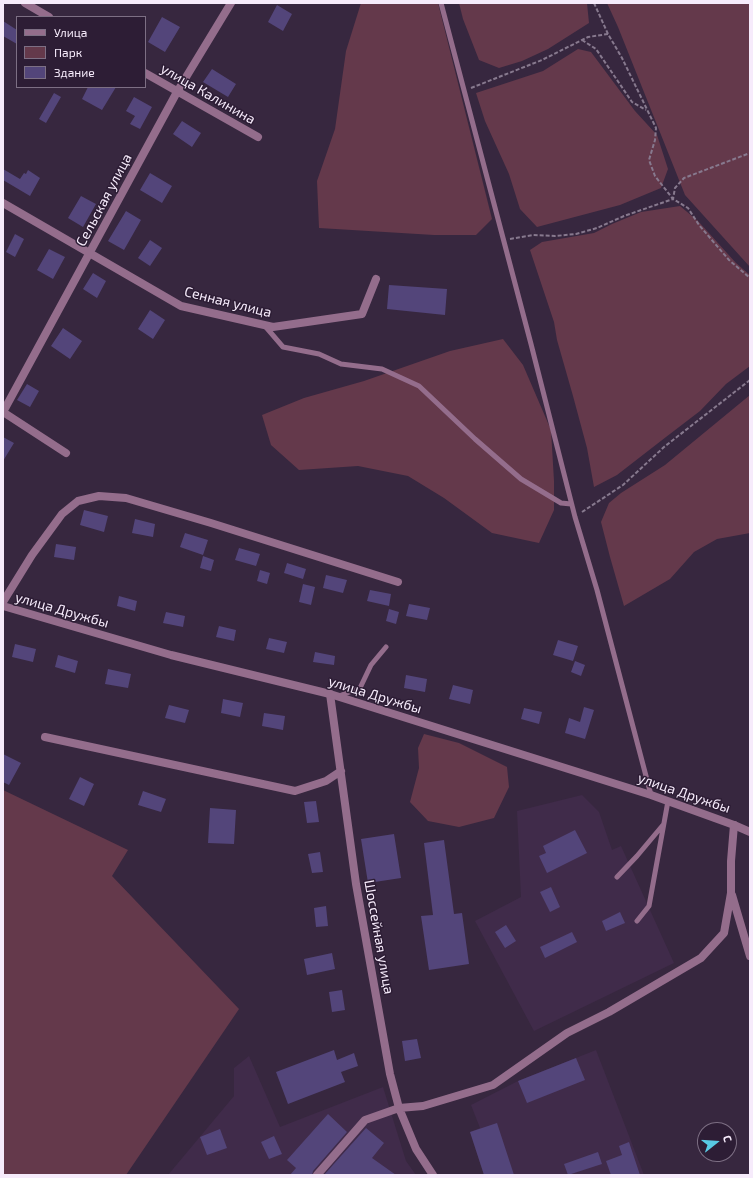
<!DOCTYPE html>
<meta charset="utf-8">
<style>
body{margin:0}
#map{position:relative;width:753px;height:1178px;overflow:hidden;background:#37273f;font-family:"Exo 2",sans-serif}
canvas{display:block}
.frame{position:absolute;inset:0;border:4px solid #f6ebfb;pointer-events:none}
.legend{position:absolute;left:16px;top:16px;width:130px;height:72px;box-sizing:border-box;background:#2d1d35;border:1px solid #7d6f84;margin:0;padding:5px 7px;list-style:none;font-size:12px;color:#f6ebfb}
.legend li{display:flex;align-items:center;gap:8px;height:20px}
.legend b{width:20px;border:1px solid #7d6f84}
.north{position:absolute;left:697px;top:1122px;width:40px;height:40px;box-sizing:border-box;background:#2d1d35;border:1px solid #7d6f84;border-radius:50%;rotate:73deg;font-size:11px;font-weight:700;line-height:16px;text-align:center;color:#f6ebfb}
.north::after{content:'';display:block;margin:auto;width:14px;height:18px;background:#58c9e3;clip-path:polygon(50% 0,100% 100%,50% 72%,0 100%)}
</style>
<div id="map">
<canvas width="753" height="1178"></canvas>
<div class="frame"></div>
<ul class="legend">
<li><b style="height:5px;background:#946d8c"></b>Улица</li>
<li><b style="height:11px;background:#64394b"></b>Парк</li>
<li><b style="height:11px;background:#53457a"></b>Здание</li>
</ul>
<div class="north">С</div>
</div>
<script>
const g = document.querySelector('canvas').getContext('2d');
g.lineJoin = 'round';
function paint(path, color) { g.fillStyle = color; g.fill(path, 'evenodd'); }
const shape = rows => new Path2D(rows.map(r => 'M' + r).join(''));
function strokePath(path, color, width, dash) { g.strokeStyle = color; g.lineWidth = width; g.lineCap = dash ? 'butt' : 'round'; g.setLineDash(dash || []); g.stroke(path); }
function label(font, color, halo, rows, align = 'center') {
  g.font = font + ' "Exo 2",sans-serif'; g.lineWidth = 3; g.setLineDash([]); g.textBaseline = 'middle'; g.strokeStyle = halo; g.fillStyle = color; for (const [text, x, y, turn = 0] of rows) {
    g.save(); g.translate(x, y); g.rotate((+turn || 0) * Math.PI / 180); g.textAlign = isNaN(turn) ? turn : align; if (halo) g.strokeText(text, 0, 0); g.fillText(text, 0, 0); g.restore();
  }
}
paint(shape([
 [582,795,599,812,612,850,621,846,674,963,534,1031,475,921,521,897,517,811],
 [596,1050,644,1175,484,1175,470,1132,480,1128,471,1105,518,1081],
 [249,1056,280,1127,383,1087,406,1161,416,1175,168,1175,234,1096,234,1068]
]), '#402b4a');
paint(shape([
 [361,3,438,3,492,219,476,235,434,235,319,228,317,181,335,129,346,51],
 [459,3,587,3,589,23,548,49,522,61,499,68,479,60,463,19],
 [607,3,750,3,750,267,685,195,618,27],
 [578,49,591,52,635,111,657,135,668,169,661,188,620,205,537,227,520,209,509,174,485,121,476,93,543,71],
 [680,206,698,221,736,263,750,275,750,366,726,384,700,411,666,437,617,475,594,487,587,448,573,396,557,340,554,322,530,250,542,242,594,233,612,224,641,212],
 [503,339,523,365,551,430,554,481,554,510,539,543,492,533,444,498,408,476,358,466,299,470,271,445,262,415,304,398,364,381,450,351],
 [750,395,750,533,717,539,694,552,670,579,624,606,610,557,601,522,609,503,621,493,665,465],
 [424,734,459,743,507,767,509,787,494,818,459,827,428,821,410,802,419,768,418,748],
 [3,790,128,850,112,876,239,1009,126,1175,3,1175]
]), '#64394b');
paint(shape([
 [277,5,292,14,283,31,268,22],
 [162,17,180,27,165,52,148,42],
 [3,21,17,30,17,44,3,36],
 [212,69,236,84,228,97,203,82],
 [88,87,116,87,102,110,82,99],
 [54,93,61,97,46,123,39,119],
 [134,97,152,107,140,129,130,124,135,116,126,111],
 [182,121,201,133,192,147,173,134],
 [3,169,20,179,24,173,26,174,28,170,40,178,30,196,3,180],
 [150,173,172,186,162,203,140,190],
 [81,196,96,204,83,227,68,218],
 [126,211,141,220,124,250,108,241],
 [15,234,24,239,15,257,6,252],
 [150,240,162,248,150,266,138,258],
 [49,249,65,257,53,279,37,270],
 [93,273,106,281,97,298,83,289],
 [389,285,447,289,445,315,387,309],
 [150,310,165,320,153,339,138,329],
 [63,328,82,341,70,359,51,346],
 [27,384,39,391,30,407,17,400],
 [3,437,14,443,3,461],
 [84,510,108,516,104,532,80,525],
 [135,519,155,524,153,537,132,533],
 [185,533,208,540,203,555,180,547],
 [56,544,76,547,74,560,54,557],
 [239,548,260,554,256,566,235,560],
 [203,556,214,560,211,571,200,568],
 [287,563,306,569,303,579,284,573],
 [260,570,270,573,267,584,257,581],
 [326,575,347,580,343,593,323,588],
 [303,584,315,587,311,605,299,602],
 [370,590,391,594,389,606,367,601],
 [119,596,137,601,135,611,117,606],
 [409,604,430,608,427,620,406,616],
 [389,609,399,612,396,624,386,621],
 [166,612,185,616,183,627,163,623],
 [219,626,236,630,234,641,216,637],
 [269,638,287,642,284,653,266,649],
 [558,640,578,646,573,661,553,655],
 [15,644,36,649,33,662,12,657],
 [315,652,335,656,334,665,313,662],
 [58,655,78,661,75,673,55,667],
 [575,661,585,665,581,676,571,672],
 [108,669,131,674,128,688,105,684],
 [406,675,427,679,425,692,404,688],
 [453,685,473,690,470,704,449,699],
 [223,699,243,703,240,717,221,713],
 [169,705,189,710,185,723,165,718],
 [584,707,594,710,585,739,565,733,569,718,580,722],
 [524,708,542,712,539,724,521,719],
 [264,713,285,716,283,730,262,726],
 [3,754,21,763,9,785,3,782],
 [80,777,94,784,84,806,69,799],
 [143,791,166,799,161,812,138,805],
 [316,801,319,822,307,823,304,802],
 [210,808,236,810,234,844,208,843],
 [575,830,587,853,547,873,539,856,546,853,543,846],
 [394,834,401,878,368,883,361,839],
 [444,840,454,914,462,913,469,964,429,970,421,916,433,915,424,843],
 [320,852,323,872,312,873,308,854],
 [551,887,560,907,550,912,540,892],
 [326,906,328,926,316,927,314,908],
 [620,912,625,923,606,931,602,921],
 [506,925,516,941,505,948,495,932],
 [572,932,577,942,545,958,540,947],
 [332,953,335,969,307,975,304,959],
 [342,990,345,1010,332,1012,329,992],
 [417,1039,421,1058,405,1061,402,1041],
 [334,1050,337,1060,354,1053,358,1066,341,1072,345,1082,288,1104,276,1072],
 [576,1058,585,1080,527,1103,518,1081],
 [328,1114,347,1132,313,1171,312,1175,290,1175,296,1168,287,1160],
 [497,1123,514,1175,484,1175,470,1132],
 [366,1128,384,1143,372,1158,396,1175,324,1175],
 [220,1129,227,1148,207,1155,200,1137],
 [274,1136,282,1154,269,1159,261,1142],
 [629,1142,640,1175,611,1175,606,1161,622,1155,619,1146],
 [598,1152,602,1164,568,1175,564,1164]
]), '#53457a');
strokePath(shape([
 [594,3,608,34,622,58,656,128,655,140,649,160,655,176,673,199,688,208,699,225,729,260,750,278],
 [582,40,596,49,632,102,646,110],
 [471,88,542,60,588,37,608,34],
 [510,239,533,235,555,236,576,234,597,228,624,216,673,199,675,188,684,178,750,153],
 [582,512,623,485,664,447,750,380]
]), '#87798e', 2, [4, 2]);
strokePath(shape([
 [441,3,531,344,575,517,597,590,651,795],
 [265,326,283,347,319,354,341,364,382,369,419,386,475,439,521,479,561,503,571,504],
 [339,696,360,688,371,665,386,647],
 [617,877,637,856,663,825],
 [637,921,649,906,668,801]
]), '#946d8c', 5);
strokePath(shape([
 [25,3,49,17],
 [145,73,258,137],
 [3,203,181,306,273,327,362,314,376,279],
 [3,412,177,92,231,3],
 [3,412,66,453],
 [3,602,32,555,62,514,78,501,99,496,126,498,211,523,398,582],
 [330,694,356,884,390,1074,399,1108,416,1149,433,1175],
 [45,737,295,791,326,781,341,771],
 [732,895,750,956],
 [317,1175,365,1120,399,1108,423,1106,493,1085,567,1033,609,1012,701,958,724,933,731,893,731,861,734,825]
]), '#946d8c', 8);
strokePath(shape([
 [3,606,171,655,330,694,651,795,734,825,750,832]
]), '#946d8c', 8);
label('14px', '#f6ebfb', '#2d1d35', [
 ["улица Калинина",208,94,30],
 ["Сельская улица",104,200,-62],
 ["Сенная улица",228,302,14],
 ["улица Дружбы",62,610,16],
 ["улица Дружбы",375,695,17],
 ["улица Дружбы",684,793,19],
 ["Шоссейная улица",379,937,80]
]);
</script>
